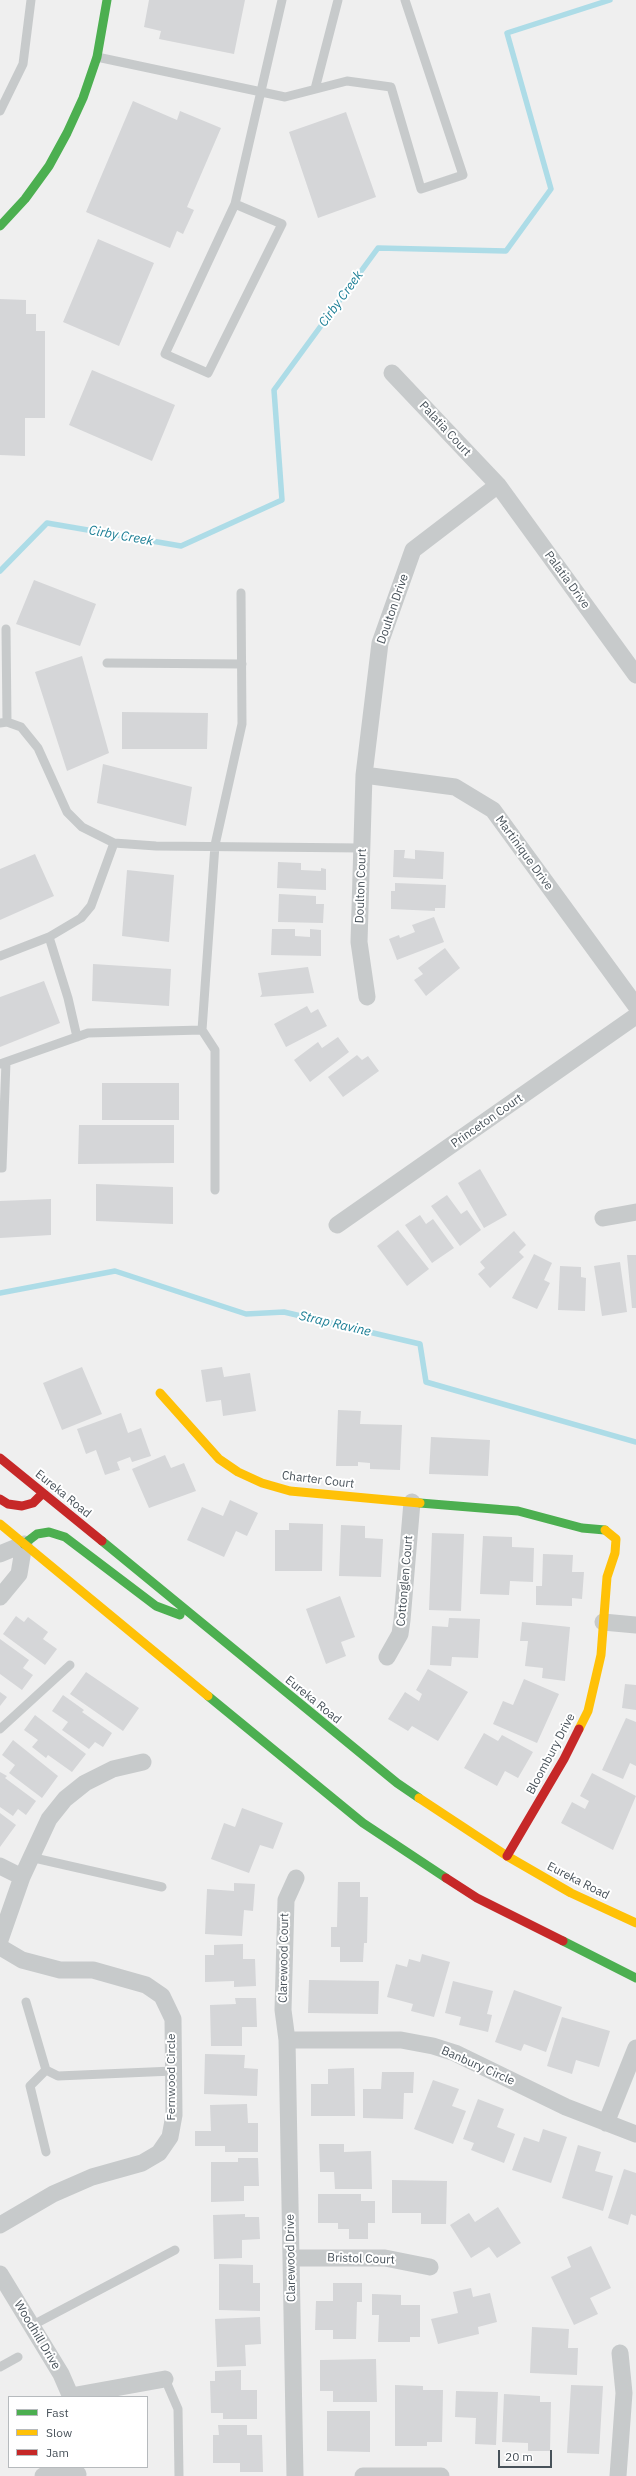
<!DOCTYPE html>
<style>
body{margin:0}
#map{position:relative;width:636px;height:2476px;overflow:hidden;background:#efefef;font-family:"IBM Plex Sans",sans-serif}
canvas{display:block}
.legend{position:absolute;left:8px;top:2396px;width:140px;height:72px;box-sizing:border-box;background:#fff;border:1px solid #b6babd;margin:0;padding:5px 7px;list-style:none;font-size:12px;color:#48525a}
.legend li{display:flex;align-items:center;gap:8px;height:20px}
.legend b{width:20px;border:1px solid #b6babd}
.scale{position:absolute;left:498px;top:2450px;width:54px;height:18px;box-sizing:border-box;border:2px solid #48525a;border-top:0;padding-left:5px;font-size:12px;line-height:14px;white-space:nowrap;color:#48525a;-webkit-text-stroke:3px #fff;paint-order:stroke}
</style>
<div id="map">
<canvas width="636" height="2476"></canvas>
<ul class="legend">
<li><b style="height:5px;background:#4caf50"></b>Fast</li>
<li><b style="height:5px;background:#ffc107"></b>Slow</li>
<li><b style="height:5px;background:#c62828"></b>Jam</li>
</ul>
<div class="scale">20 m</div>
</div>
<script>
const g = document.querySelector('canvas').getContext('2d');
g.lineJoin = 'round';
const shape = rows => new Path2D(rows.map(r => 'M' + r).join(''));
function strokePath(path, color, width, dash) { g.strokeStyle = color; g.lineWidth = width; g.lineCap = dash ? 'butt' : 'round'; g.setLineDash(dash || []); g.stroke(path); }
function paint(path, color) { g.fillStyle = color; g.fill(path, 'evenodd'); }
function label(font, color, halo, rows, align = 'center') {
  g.font = font + ' "IBM Plex Sans",sans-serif'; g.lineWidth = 4; g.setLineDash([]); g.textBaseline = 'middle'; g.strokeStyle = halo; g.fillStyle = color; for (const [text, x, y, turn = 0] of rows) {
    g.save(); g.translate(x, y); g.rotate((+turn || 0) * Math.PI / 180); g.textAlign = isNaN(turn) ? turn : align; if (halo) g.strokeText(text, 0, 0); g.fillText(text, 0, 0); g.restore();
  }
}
strokePath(shape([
 [0,571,47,523,181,546,282,500,274,390,378,248,506,251,551,189,507,33,610,0],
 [0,1293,115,1271,246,1314,284,1312,420,1344,426,1382,636,1442]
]), '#addce7', 5.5);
paint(shape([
 [149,0,245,0,234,54,159,39,161,31,144,27],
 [133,101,177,120,180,111,221,128,187,207,194,210,183,234,177,231,170,248,86,212],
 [346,112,376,197,318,218,289,132],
 [98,239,154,263,119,346,63,322],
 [0,299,26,300,26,314,36,314,36,331,45,331,45,418,25,418,25,456,0,455],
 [92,370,175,405,152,461,69,425],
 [34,580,96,604,80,646,16,624],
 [82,656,109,753,67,771,35,672],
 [122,712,208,713,207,749,122,749],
 [103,764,192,787,186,826,97,803],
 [394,850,405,850,404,858,415,859,415,850,444,852,443,879,393,877],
 [35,854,54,896,0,920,0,869],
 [278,862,301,863,301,870,321,871,321,868,326,869,326,890,277,888],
 [127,870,174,875,169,942,122,936],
 [395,883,446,885,445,908,435,908,435,911,391,909,391,891,395,891],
 [279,894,316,896,316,904,324,904,323,923,278,922],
 [434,917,444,942,397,960,389,939,399,935,400,938,415,932,412,925],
 [272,929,295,929,295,936,310,937,310,929,321,930,321,956,271,955],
 [445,948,460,968,426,996,414,980,423,974,418,968],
 [93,964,171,969,169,1006,92,1001],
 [308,967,314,993,260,997,262,994,258,973],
 [44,981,60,1023,0,1047,0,997],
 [307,1006,311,1013,318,1009,327,1026,286,1047,274,1024],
 [338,1037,349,1052,310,1082,294,1060,318,1042,322,1048],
 [357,1055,362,1060,368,1056,379,1071,343,1097,328,1077],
 [102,1083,179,1083,179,1120,102,1120],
 [79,1125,174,1125,174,1163,78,1164],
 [480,1169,507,1215,484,1228,458,1183],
 [96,1184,173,1187,173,1224,96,1221],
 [447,1195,461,1214,467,1210,481,1230,460,1246,431,1206],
 [51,1199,51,1235,0,1238,0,1201],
 [420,1215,426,1224,433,1219,454,1248,432,1263,405,1225],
 [398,1230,429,1269,407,1286,377,1246],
 [514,1231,526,1245,519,1252,524,1257,490,1288,478,1274,485,1268,480,1262],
 [534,1254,552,1263,544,1280,550,1283,537,1309,512,1298],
 [627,1255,636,1255,636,1308,632,1308],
 [620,1262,627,1312,602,1316,594,1266],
 [560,1266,581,1267,581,1277,586,1278,585,1311,558,1310],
 [82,1367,102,1414,62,1430,43,1383],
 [222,1367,224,1377,250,1373,256,1411,223,1416,221,1400,206,1402,201,1370],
 [338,1410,361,1411,360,1424,402,1425,400,1470,370,1469,370,1463,358,1462,358,1466,336,1466],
 [121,1413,128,1433,141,1428,151,1456,132,1462,130,1457,117,1462,120,1470,105,1475,96,1450,86,1454,77,1429],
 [431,1437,490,1440,488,1476,429,1474],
 [165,1455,171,1468,184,1463,196,1491,149,1508,132,1469],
 [230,1500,258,1513,247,1536,236,1531,224,1557,187,1540,202,1507,223,1516],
 [289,1523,323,1524,322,1571,275,1571,275,1530,289,1530],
 [341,1525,365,1526,365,1538,383,1539,381,1577,339,1576],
 [432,1533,464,1534,461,1611,429,1610],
 [483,1536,512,1537,512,1547,534,1548,533,1582,510,1581,509,1595,480,1594],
 [543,1554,573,1555,572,1572,584,1572,582,1599,572,1598,572,1606,536,1605,536,1586,542,1586],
 [340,1596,355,1637,341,1642,346,1656,326,1664,306,1609],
 [16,1616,24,1622,28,1617,48,1632,43,1639,57,1649,45,1665,3,1634],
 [449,1618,480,1619,478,1658,452,1657,451,1666,430,1665,432,1626,448,1627],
 [522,1622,570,1627,565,1681,542,1678,543,1668,525,1666,528,1641,520,1641],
 [0,1639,29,1660,23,1668,33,1675,22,1690,0,1674],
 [428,1669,468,1692,438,1741,412,1726,408,1731,388,1719,405,1692,419,1701,422,1694,416,1690],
 [86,1672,139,1708,123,1731,70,1694],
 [524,1679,559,1694,537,1743,493,1724,503,1701,513,1705],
 [625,1684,636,1685,636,1710,622,1708],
 [0,1692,7,1697,0,1706],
 [63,1695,84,1710,82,1712,112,1733,103,1747,95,1742,89,1749,62,1730,68,1722,52,1711],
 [35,1715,86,1754,72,1772,48,1755,46,1758,32,1747,38,1740,24,1730],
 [626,1718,636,1722,636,1766,630,1763,623,1779,602,1770],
 [484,1733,498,1741,502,1735,533,1752,518,1778,505,1771,497,1786,464,1768],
 [13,1740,58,1776,42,1798,9,1773,15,1765,2,1755],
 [0,1772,7,1776,5,1778,36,1801,26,1815,18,1809,13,1816,0,1807],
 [592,1773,636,1796,613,1850,561,1823,572,1802,585,1809,589,1801,580,1796],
 [242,1808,283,1823,273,1849,260,1845,249,1873,211,1859,224,1823,235,1827],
 [0,1813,16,1825,0,1847],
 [338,1882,360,1882,360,1897,368,1897,367,1943,364,1943,363,1962,340,1962,340,1947,331,1947,331,1927,337,1927],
 [234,1883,255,1884,253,1911,244,1910,242,1936,205,1934,207,1889,234,1891],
 [243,1944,243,1959,255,1959,256,1986,234,1987,234,1981,205,1982,205,1955,214,1955,214,1945],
 [422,1954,450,1962,434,2017,411,2011,413,2004,387,1997,396,1964,407,1967,409,1959,420,1962],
 [309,1980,379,1981,378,2014,308,2013],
 [453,1981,493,1991,487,2014,492,2015,488,2032,459,2025,461,2017,445,2013],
 [514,1990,562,2007,546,2052,524,2044,521,2051,495,2042],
 [235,1998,256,1998,257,2027,242,2027,242,2046,211,2046,210,2005,236,2004],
 [562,2017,610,2031,599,2067,576,2060,572,2074,547,2066],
 [205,2054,245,2055,244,2068,258,2069,257,2096,204,2094],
 [354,2068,355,2116,311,2116,311,2084,328,2084,328,2069],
 [382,2072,414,2072,413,2093,404,2093,403,2119,363,2118,363,2089,381,2089],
 [433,2080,459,2089,452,2106,466,2111,453,2144,414,2129],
 [478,2099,504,2109,497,2127,515,2134,504,2163,471,2150,474,2143,463,2139],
 [247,2104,248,2123,258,2123,258,2152,225,2152,225,2146,195,2146,195,2131,211,2131,210,2105],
 [543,2129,567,2137,551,2183,512,2170,524,2137,539,2142],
 [319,2144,344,2144,344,2152,371,2151,372,2189,335,2189,334,2172,320,2172],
 [578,2145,601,2152,595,2171,613,2176,603,2211,562,2198],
 [238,2158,258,2158,259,2186,244,2186,244,2201,211,2202,211,2162,238,2162],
 [624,2169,636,2173,636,2216,631,2214,628,2225,608,2218],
 [392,2180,447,2181,446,2224,421,2224,421,2213,392,2213],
 [318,2194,361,2194,361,2201,375,2201,375,2223,368,2223,368,2239,349,2239,349,2229,338,2229,338,2223,318,2223],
 [498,2207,521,2243,497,2258,489,2247,471,2258,450,2225,469,2213,475,2222],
 [245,2214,245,2217,259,2217,260,2239,242,2240,242,2258,214,2259,213,2215],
 [591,2246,611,2288,590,2298,598,2314,574,2325,551,2277,571,2267,567,2257],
 [219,2264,253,2265,253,2283,260,2283,260,2311,219,2310],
 [333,2283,362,2283,362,2302,357,2302,356,2339,333,2339,333,2330,315,2330,316,2301,333,2301],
 [471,2288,473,2297,490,2293,497,2322,478,2327,479,2334,438,2344,431,2319,458,2313,453,2292],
 [372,2294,401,2295,401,2305,420,2305,420,2337,410,2337,410,2342,378,2342,379,2315,372,2315],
 [260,2317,261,2344,245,2345,246,2366,217,2367,215,2319],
 [532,2327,569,2329,568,2348,578,2348,577,2375,530,2373],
 [376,2359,377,2402,333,2402,333,2391,320,2391,320,2360],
 [241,2370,241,2390,257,2390,257,2419,223,2419,223,2413,211,2413,210,2381,215,2381,215,2371],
 [395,2385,423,2386,423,2390,443,2390,442,2442,427,2442,427,2446,395,2446],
 [571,2385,603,2386,599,2454,567,2453],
 [456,2391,498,2392,496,2445,475,2444,476,2418,455,2417],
 [504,2394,540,2396,540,2402,551,2402,550,2451,528,2451,528,2443,502,2442],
 [327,2411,370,2411,370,2452,327,2451],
 [218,2425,247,2425,247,2435,262,2435,263,2472,240,2472,240,2463,213,2463,213,2435,219,2435]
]), '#d5d6d8');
strokePath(shape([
 [97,57,285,97,347,81,391,87,421,189,463,175,405,0],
 [315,89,338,0],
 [0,111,23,64,31,0],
 [235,204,282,224,208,373,165,354,235,204,282,0],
 [6,629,7,722],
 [107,663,242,664],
 [0,723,7,722,21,727,38,748,67,812,82,827,114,843,156,846,362,848],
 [49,937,68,998,77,1037],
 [0,956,49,937,81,918,91,906,114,843],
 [0,1064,88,1033,202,1030],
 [0,1168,2,1168,6,1062],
 [215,1190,215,1050,202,1030,215,845,242,724,241,593],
 [0,1729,70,1665],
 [30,1857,162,1887],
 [26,2002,46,2070,58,2076,173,2071],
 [46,2070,30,2086,46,2152],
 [31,2326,175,2250],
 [0,2367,18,2357],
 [165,2379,178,2409,179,2476]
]), '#c7cacb', 9);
strokePath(shape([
 [392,373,498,485,636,675],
 [364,775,455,787,493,810,636,1006],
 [367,997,359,942,364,775,380,643,413,550,498,485],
 [603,1218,636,1212],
 [337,1225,636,1016],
 [0,1554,24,1544],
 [0,1597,19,1574,24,1544],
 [603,1622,636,1625],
 [387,1657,400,1634,402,1620,412,1502],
 [0,1866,22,1877,0,1940],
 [22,1877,49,1819,65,1799,85,1783,113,1769,143,1762],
 [0,1947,22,1960,60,1970,93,1970,146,1985,162,1996,173,2019,174,2115,170,2137,159,2153,142,2163,92,2177,53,2194,0,2225],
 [287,2040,401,2040,433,2046,455,2053,566,2107,636,2134],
 [606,2123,636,2048],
 [291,2258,385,2258,430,2267],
 [0,2274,61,2374,71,2397],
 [71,2396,165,2379],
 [43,2476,78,2474],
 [295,2476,287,2040,283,2010,286,1900,296,1878],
 [363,2476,441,2476],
 [618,2476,624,2393,620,2353]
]), '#c7cacb', 17);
strokePath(shape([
 [0,226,25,199,49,166,67,133,83,98,97,57,107,0],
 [420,1503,518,1511,582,1528,605,1530],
 [102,1541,397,1783,419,1798],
 [24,1544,37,1534,49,1532,65,1537,156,1606,180,1615],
 [208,1696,363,1823,446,1878],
 [563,1941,636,1978]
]), '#4caf50', 9);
strokePath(shape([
 [160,1393,219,1459,238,1472,262,1483,290,1491,420,1503],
 [0,1524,208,1696],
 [579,1729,588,1711,601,1655,607,1577,615,1553,616,1539,605,1530],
 [419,1798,507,1856,571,1893,636,1923]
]), '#ffc107', 9);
strokePath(shape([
 [0,1458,102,1541],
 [0,1499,8,1504,22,1506,33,1503,43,1493],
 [507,1856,564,1759,579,1729],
 [446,1878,477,1898,563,1941]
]), '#c62828', 9);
label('12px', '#48525a', '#fff', [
 ["Palatia Court",445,429,47],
 ["Palatia Drive",567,580,54],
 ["Doulton Drive",393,609,-71],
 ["Martinique Drive",524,853,54],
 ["Doulton Court",361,886,-88],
 ["Princeton Court",487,1121,-35],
 ["Charter Court",318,1480,7],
 ["Eureka Road",63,1494,39],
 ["Cottonglen Court",405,1581,-85],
 ["Eureka Road",313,1700,39],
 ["Bloombury Drive",551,1754,-62],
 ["Eureka Road",578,1881,27],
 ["Clarewood Court",284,1958,-89],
 ["Banbury Circle",478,2066,24],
 ["Fernwood Circle",172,2077,-90],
 ["Clarewood Drive",291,2258,-91],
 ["Bristol Court",361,2259,2],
 ["Woodhill Drive",37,2335,59]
]);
label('italic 13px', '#197d94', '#fff', [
 ["Cirby Creek",341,299,-54],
 ["Cirby Creek",121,536,10],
 ["Strap Ravine",335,1324,13]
]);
</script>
